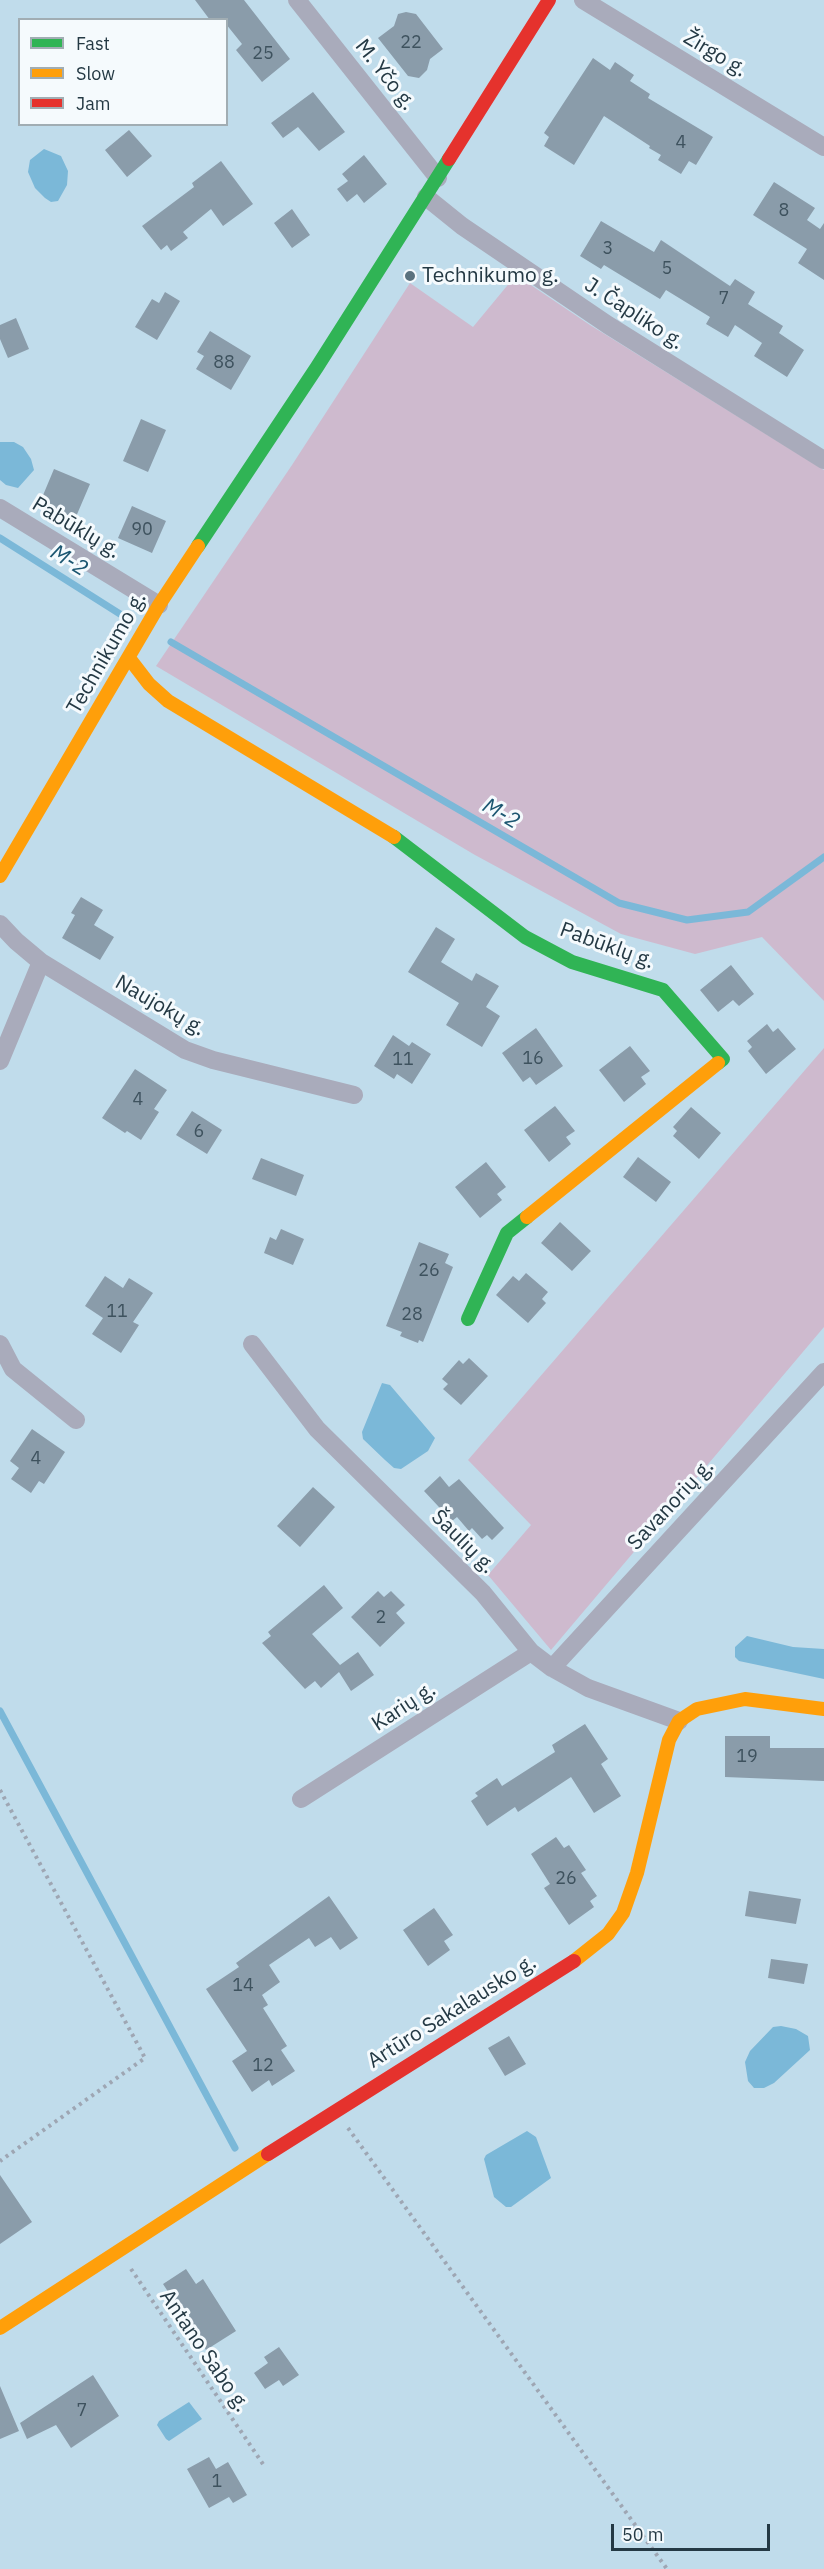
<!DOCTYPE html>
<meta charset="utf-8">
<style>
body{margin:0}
#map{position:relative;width:824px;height:2569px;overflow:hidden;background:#c0dceb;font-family:"IBM Plex Sans",sans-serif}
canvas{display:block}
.legend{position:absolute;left:18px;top:18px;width:210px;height:108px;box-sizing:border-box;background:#f5fafd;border:2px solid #a1adb3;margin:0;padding:8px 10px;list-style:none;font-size:18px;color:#243944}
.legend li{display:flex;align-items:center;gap:12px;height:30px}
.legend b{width:30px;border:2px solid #a1adb3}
.scale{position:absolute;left:611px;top:2524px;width:159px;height:27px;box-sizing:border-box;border:3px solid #243944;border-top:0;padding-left:8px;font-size:18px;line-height:21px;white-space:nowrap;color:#243944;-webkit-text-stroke:4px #f5fafd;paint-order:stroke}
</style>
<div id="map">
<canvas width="824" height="2569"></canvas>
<ul class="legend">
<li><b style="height:8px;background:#30b455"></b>Fast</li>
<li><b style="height:8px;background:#ff9f0a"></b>Slow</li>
<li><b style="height:8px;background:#e5322d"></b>Jam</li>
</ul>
<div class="scale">50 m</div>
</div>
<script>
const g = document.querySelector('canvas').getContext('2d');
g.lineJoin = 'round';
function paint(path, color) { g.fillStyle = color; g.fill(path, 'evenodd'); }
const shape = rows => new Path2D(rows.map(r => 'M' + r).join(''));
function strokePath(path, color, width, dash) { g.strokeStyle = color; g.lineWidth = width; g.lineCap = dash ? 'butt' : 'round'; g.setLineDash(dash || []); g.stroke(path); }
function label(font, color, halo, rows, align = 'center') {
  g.font = font + ' "IBM Plex Sans",sans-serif'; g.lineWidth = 6; g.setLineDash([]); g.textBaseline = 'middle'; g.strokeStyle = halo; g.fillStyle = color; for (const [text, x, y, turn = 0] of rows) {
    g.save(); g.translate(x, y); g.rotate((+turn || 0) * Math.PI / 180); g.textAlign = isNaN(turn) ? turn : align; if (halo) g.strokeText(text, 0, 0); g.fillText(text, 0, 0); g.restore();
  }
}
paint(shape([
 [516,275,590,325,824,470,824,1001,762,937,695,954,621,934,475,855,156,666,292,465,410,283,473,327],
 [824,1048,824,1327,551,1650,488,1575,531,1525,468,1460]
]), '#cebace');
paint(shape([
 [44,149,61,156,68,171,67,185,58,201,51,202,45,198,35,188,28,172,30,160],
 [0,442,14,442,23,447,31,459,34,470,18,488,6,485,0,480],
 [382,1383,390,1385,435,1438,428,1451,401,1469,394,1468,385,1460,363,1439,362,1432],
 [747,1636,793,1647,824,1649,824,1679,739,1661,735,1657,735,1647],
 [781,2026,796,2029,808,2036,810,2050,774,2083,764,2088,754,2088,748,2081,745,2062,750,2051,773,2027],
 [527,2131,536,2137,551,2178,511,2207,506,2207,494,2197,484,2159,486,2155],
 [189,2402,202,2419,169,2441,166,2439,157,2425,159,2421]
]), '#7bb8d8');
strokePath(shape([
 [0,538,120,614],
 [171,642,619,903,687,920,748,912,824,857],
 [0,1711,235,2148]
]), '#7bb8d8', 7);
paint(shape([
 [195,0,244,0,290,59,262,82,236,50,242,44,226,24,226,20,210,20],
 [406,12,416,14,443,49,430,59,427,70,419,78,408,76,378,38,394,26,398,14],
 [593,58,610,70,615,62,634,75,630,81,650,94,648,98,713,137,696,165,689,161,681,174,658,160,661,155,649,148,650,146,604,116,574,165,544,146,549,137,544,133],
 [313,92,345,132,319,151,298,127,283,138,271,123],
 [129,130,152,156,127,177,105,150],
 [364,155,387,184,364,203,357,194,347,202,337,189,348,181,342,174],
 [221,161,253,204,223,226,211,209,183,232,188,238,171,251,167,245,161,250,142,226,194,187,192,183],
 [774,182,815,208,807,220,820,229,824,223,824,280,798,263,807,249,753,215],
 [292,209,310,235,292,248,274,223],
 [601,221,654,252,661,240,730,286,735,279,755,292,748,304,783,326,779,333,804,350,787,377,754,356,762,343,735,325,728,337,706,324,710,317,666,290,660,299,604,265,601,269,580,256],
 [165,292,180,301,157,340,135,327,152,299,159,303],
 [16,318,29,349,8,358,0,339,0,325],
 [210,331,251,356,231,390,196,369,204,356,197,352],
 [141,419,166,430,148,472,123,461],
 [54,469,90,484,75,519,46,507,48,503,41,500],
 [132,506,166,521,152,553,118,538],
 [81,897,103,910,94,925,114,937,100,960,62,938,75,915,71,913],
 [436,927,455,939,441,962,472,981,476,973,499,986,486,1007,500,1016,482,1047,446,1025,459,1003,408,972],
 [731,965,754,994,739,1006,733,1000,718,1012,700,990],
 [767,1024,773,1032,778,1028,796,1049,766,1074,748,1051,752,1047,747,1041],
 [536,1028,563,1066,536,1085,530,1077,523,1082,502,1053],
 [393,1035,409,1046,412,1042,431,1054,412,1084,397,1074,394,1079,374,1066],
 [630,1046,650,1071,641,1077,646,1084,624,1102,599,1070],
 [135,1069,167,1090,154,1109,159,1112,141,1140,127,1131,125,1133,102,1118],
 [555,1106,575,1131,566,1137,571,1144,549,1162,524,1130],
 [691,1107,721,1133,699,1159,673,1136,677,1131,673,1127],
 [192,1111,222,1130,207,1154,176,1135],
 [638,1157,671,1182,656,1202,623,1177],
 [261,1158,304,1175,296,1196,252,1179],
 [486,1162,506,1187,497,1194,502,1200,480,1218,455,1187],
 [560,1222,591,1251,572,1271,541,1243],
 [281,1229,304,1239,293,1265,264,1253,270,1237,276,1240],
 [419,1242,449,1254,445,1263,453,1267,423,1342,419,1340,418,1343,400,1336,402,1332,386,1326],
 [526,1273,548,1292,542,1299,546,1303,528,1323,496,1295,513,1276,519,1281],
 [105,1276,123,1288,129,1278,153,1293,133,1322,139,1325,121,1353,92,1334,103,1318,85,1306],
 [469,1358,488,1376,461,1405,443,1389,448,1384,442,1379,459,1360,463,1364],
 [32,1429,65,1452,44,1484,39,1481,31,1493,11,1479,19,1468,10,1461],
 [440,1476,449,1487,459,1479,504,1528,492,1540,487,1535,482,1539,472,1528,469,1531,457,1517,452,1521,424,1491],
 [313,1487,335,1507,300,1547,277,1526],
 [324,1585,343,1608,312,1634,340,1665,358,1652,374,1675,351,1691,339,1672,321,1688,315,1681,305,1689,262,1643,271,1636,268,1632],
 [378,1591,384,1597,391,1591,405,1605,396,1613,405,1623,380,1647,351,1617],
 [585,1724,608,1759,601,1764,621,1796,594,1813,571,1777,518,1812,515,1807,487,1826,471,1801,478,1796,475,1793,497,1778,502,1786,555,1752,552,1745],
 [725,1736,770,1736,770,1748,824,1748,824,1781,725,1777],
 [556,1837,564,1848,569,1845,586,1870,581,1873,597,1896,590,1901,594,1907,569,1925,544,1888,550,1884,531,1854],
 [749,1891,801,1899,796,1924,745,1916],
 [329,1896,358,1938,340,1950,331,1937,315,1947,309,1938,269,1965,280,1982,262,1995,268,2005,263,2008,287,2046,281,2050,295,2071,272,2086,269,2080,252,2092,232,2061,247,2051,206,1989,239,1967,236,1963],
 [434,1908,453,1935,444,1941,450,1950,428,1966,403,1930],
 [771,1959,808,1964,804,1984,768,1978],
 [509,2036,526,2064,505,2076,488,2048],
 [0,2175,32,2222,0,2244],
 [186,2269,196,2284,203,2279,236,2331,206,2350,163,2284],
 [279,2347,299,2375,283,2386,279,2380,265,2389,254,2373,268,2363,264,2357],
 [93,2375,119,2416,71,2448,56,2425,27,2439,20,2423],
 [0,2386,19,2431,0,2439],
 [209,2457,216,2469,228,2462,247,2495,233,2503,229,2497,209,2508,187,2469]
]), '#8a9caa');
strokePath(shape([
 [0,1790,145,2058,0,2161],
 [348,2128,667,2569],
 [131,2269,265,2467]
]), '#9ea6b3', 4, [3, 4.5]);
strokePath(shape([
 [297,0,438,178],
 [583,0,824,147],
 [426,197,462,226,608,325,824,460],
 [0,508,159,605],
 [0,924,16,941,41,962,185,1050,213,1060,354,1095],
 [0,1061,41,962],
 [0,1344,13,1369,76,1420],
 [252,1344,317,1429,483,1593,531,1652,552,1668,588,1688,679,1721],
 [552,1668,824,1372],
 [301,1799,531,1652]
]), '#a9abbb', 18);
strokePath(shape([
 [198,546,317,367,449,159],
 [394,837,525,937,572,962,663,990,723,1059,718,1063],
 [468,1319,507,1233,527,1217]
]), '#30b455', 14);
strokePath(shape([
 [129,658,149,684,168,701,394,837],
 [0,876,159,605,198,546],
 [527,1217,718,1063],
 [574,1961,608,1934,623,1913,637,1873,669,1740,679,1721,697,1709,745,1699,824,1709],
 [0,2328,268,2154]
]), '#ff9f0a', 14);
strokePath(shape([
 [449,159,549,0],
 [268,2154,574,1961]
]), '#e5322d', 14);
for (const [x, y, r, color] of [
 [410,276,6,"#5b727e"]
]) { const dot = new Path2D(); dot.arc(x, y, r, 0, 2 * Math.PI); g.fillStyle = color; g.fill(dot); strokePath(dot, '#f5fafd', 2); }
label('18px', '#3e525e', null, [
 ["22",411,43],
 ["25",263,54],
 ["4",681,143],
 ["8",784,211],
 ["3",608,249],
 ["5",667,269],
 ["7",724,299],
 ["88",224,363],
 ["90",142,530],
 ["16",533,1059],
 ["11",403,1060],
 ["4",138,1100],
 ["6",199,1132],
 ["26",429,1271],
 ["11",117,1312],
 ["28",412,1315],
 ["4",36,1459],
 ["2",381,1618],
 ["19",747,1757],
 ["26",566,1879],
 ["14",243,1986],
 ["12",263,2066],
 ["7",82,2411],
 ["1",217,2482]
]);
label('21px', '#243944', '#f5fafd', [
 ["Žirgo g.",715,54,31],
 ["M. Yčo g.",385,75,52],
 ["J. Čapliko g.",634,314,33],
 ["Pabūklų g.",76,528,31],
 ["Technikumo g.",107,653,-60],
 ["Pabūklų g.",607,946,20],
 ["Naujokų g.",160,1006,30],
 ["Savanorių g.",671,1505,-47],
 ["Šaulių g.",463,1542,45],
 ["Karių g.",404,1707,-33],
 ["Artūro Sakalausko g.",452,2012,-32],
 ["Antano Sabo g.",204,2351,56]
]);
label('21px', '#243944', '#f5fafd', [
 ["Technikumo g.",422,276]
], 'left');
label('italic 22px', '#1b5671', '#f5fafd', [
 ["M-2",69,561,32],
 ["M-2",501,814,30]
]);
</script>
